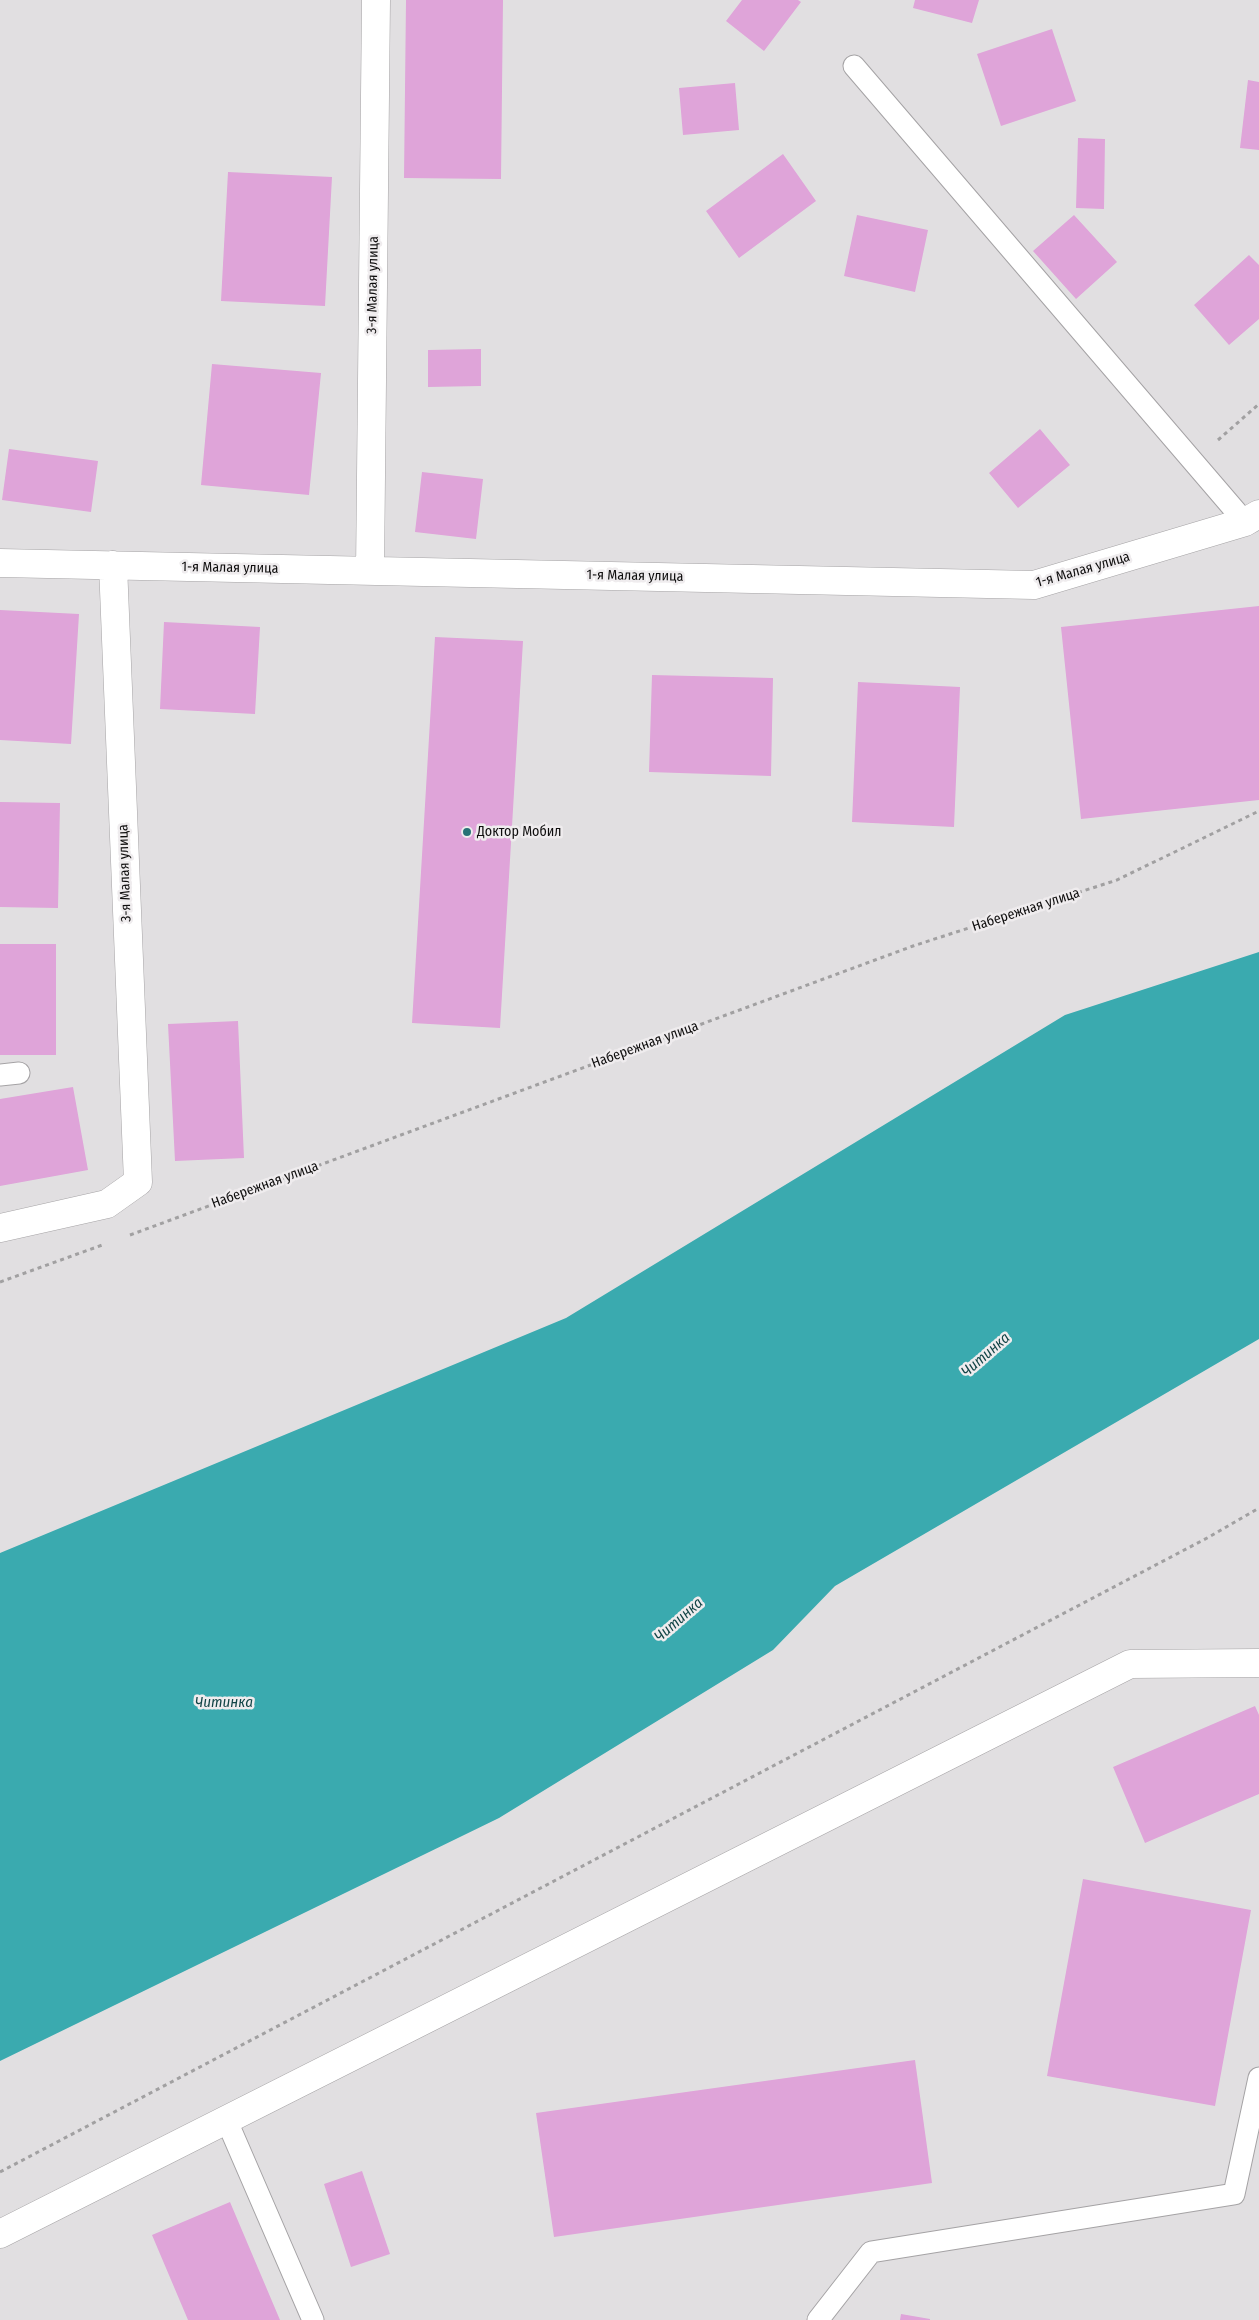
<!DOCTYPE html>
<meta charset="utf-8">
<style>
body{margin:0}
canvas{display:block;background:#e1dfe1}
</style>
<canvas width="1259" height="2320"></canvas>
<script>
const g = document.querySelector('canvas').getContext('2d');
g.lineJoin = 'round';
function paint(path, color) { g.fillStyle = color; g.fill(path, 'evenodd'); }
const shape = rows => new Path2D(rows.map(r => 'M' + r).join(''));
function strokePath(path, color, width, dash) { g.strokeStyle = color; g.lineWidth = width; g.lineCap = dash ? 'butt' : 'round'; g.setLineDash(dash || []); g.stroke(path); }
function label(font, color, halo, rows, align = 'center') {
  g.font = font + ' "Fira Sans Condensed",sans-serif'; g.lineWidth = 5; g.setLineDash([]); g.textBaseline = 'middle'; g.strokeStyle = halo; g.fillStyle = color; for (const [text, x, y, turn = 0] of rows) {
    g.save(); g.translate(x, y); g.rotate((+turn || 0) * Math.PI / 180); g.textAlign = isNaN(turn) ? turn : align; if (halo) g.strokeText(text, 0, 0); g.fillText(text, 0, 0); g.restore();
  }
}
paint(shape([
 [1259,952,1259,1339,835,1586,773,1650,499,1818,0,2061,0,1553,566,1318,1065,1015]
]), '#3aaaaf');
paint(shape([
 [406,0,503,0,501,179,404,178],
 [742,0,798,0,801,2,764,51,726,21],
 [915,0,979,0,972,23,913,8],
 [1052,29,1076,101,1001,126,977,54],
 [1248,80,1259,82,1259,150,1240,148],
 [735,83,739,130,683,135,679,88],
 [1078,138,1105,139,1104,209,1076,208],
 [783,154,816,201,739,258,706,211],
 [228,172,332,177,325,306,221,301],
 [857,215,928,230,915,292,844,276],
 [1074,215,1117,262,1076,299,1033,251],
 [1249,255,1259,265,1259,319,1229,345,1194,305],
 [481,349,481,386,428,387,428,350],
 [212,364,321,373,309,495,201,485],
 [1040,429,1070,465,1018,508,989,473],
 [9,449,98,461,91,512,2,500],
 [422,472,483,479,476,539,415,532],
 [1259,606,1259,800,1081,819,1061,627],
 [0,610,79,614,71,744,0,740],
 [164,622,260,627,255,714,160,709],
 [435,637,523,641,500,1028,412,1023],
 [652,675,773,678,771,776,649,772],
 [858,682,960,687,954,827,852,822],
 [0,802,60,803,58,908,0,907],
 [0,944,56,944,56,1055,0,1055],
 [238,1021,244,1158,175,1161,168,1024],
 [73,1087,88,1170,0,1186,0,1099],
 [1255,1706,1259,1715,1259,1794,1145,1843,1113,1767],
 [1083,1879,1251,1910,1215,2106,1047,2076],
 [915,2060,932,2183,554,2237,536,2113],
 [362,2171,390,2254,351,2267,324,2184],
 [230,2202,280,2320,188,2320,152,2235],
 [901,2314,930,2319,930,2320,900,2320]
]), '#dfa4d9');
const service = shape([
 [854,66,1245,522],
 [0,1075,19,1073],
 [226,2119,313,2320],
 [818,2320,871,2252,1234,2194,1259,2078]
]);
const minor = shape([
 [0,563,1034,585,1245,522,1259,514],
 [370,571,376,0],
 [0,1228,107,1204,138,1182,113,565],
 [0,2234,1130,1664,1259,1663]
]);
strokePath(service, '#a5a3a5', 23);
strokePath(minor, '#a5a3a5', 29);
strokePath(shape([
 [1218,440,1259,404],
 [130,1235,913,946,1117,880,1259,811],
 [0,1282,105,1244],
 [0,2172,1209,1537,1259,1508]
]), '#a1a0a1', 3, [4, 4]);
strokePath(service, '#fff', 21);
strokePath(minor, '#fff', 28);
for (const [x, y, r, color] of [
 [467,832,5,"#287276"]
]) { const dot = new Path2D(); dot.arc(x, y, r, 0, 2 * Math.PI); g.fillStyle = color; g.fill(dot); strokePath(dot, '#efecee', 2); }
label('14px', '#0e0d0d', '#efecee', [
 ["3-я Малая улица",373,285,-89],
 ["1-я Малая улица",230,568,1],
 ["1-я Малая улица",1083,570,-16],
 ["1-я Малая улица",635,576,1],
 ["3-я Малая улица",125,873,-92],
 ["Набережная улица",1026,910,-18],
 ["Набережная улица",645,1045,-20],
 ["Набережная улица",265,1185,-20]
]);
label('14px', '#0e0d0d', '#efecee', [
 ["Доктор Мобил",477,832]
], 'left');
label('italic 15px', '#134547', '#efecee', [
 ["Читинка",986,1355,-41],
 ["Читинка",679,1620,-41],
 ["Читинка",224,1703]
]);
</script>
